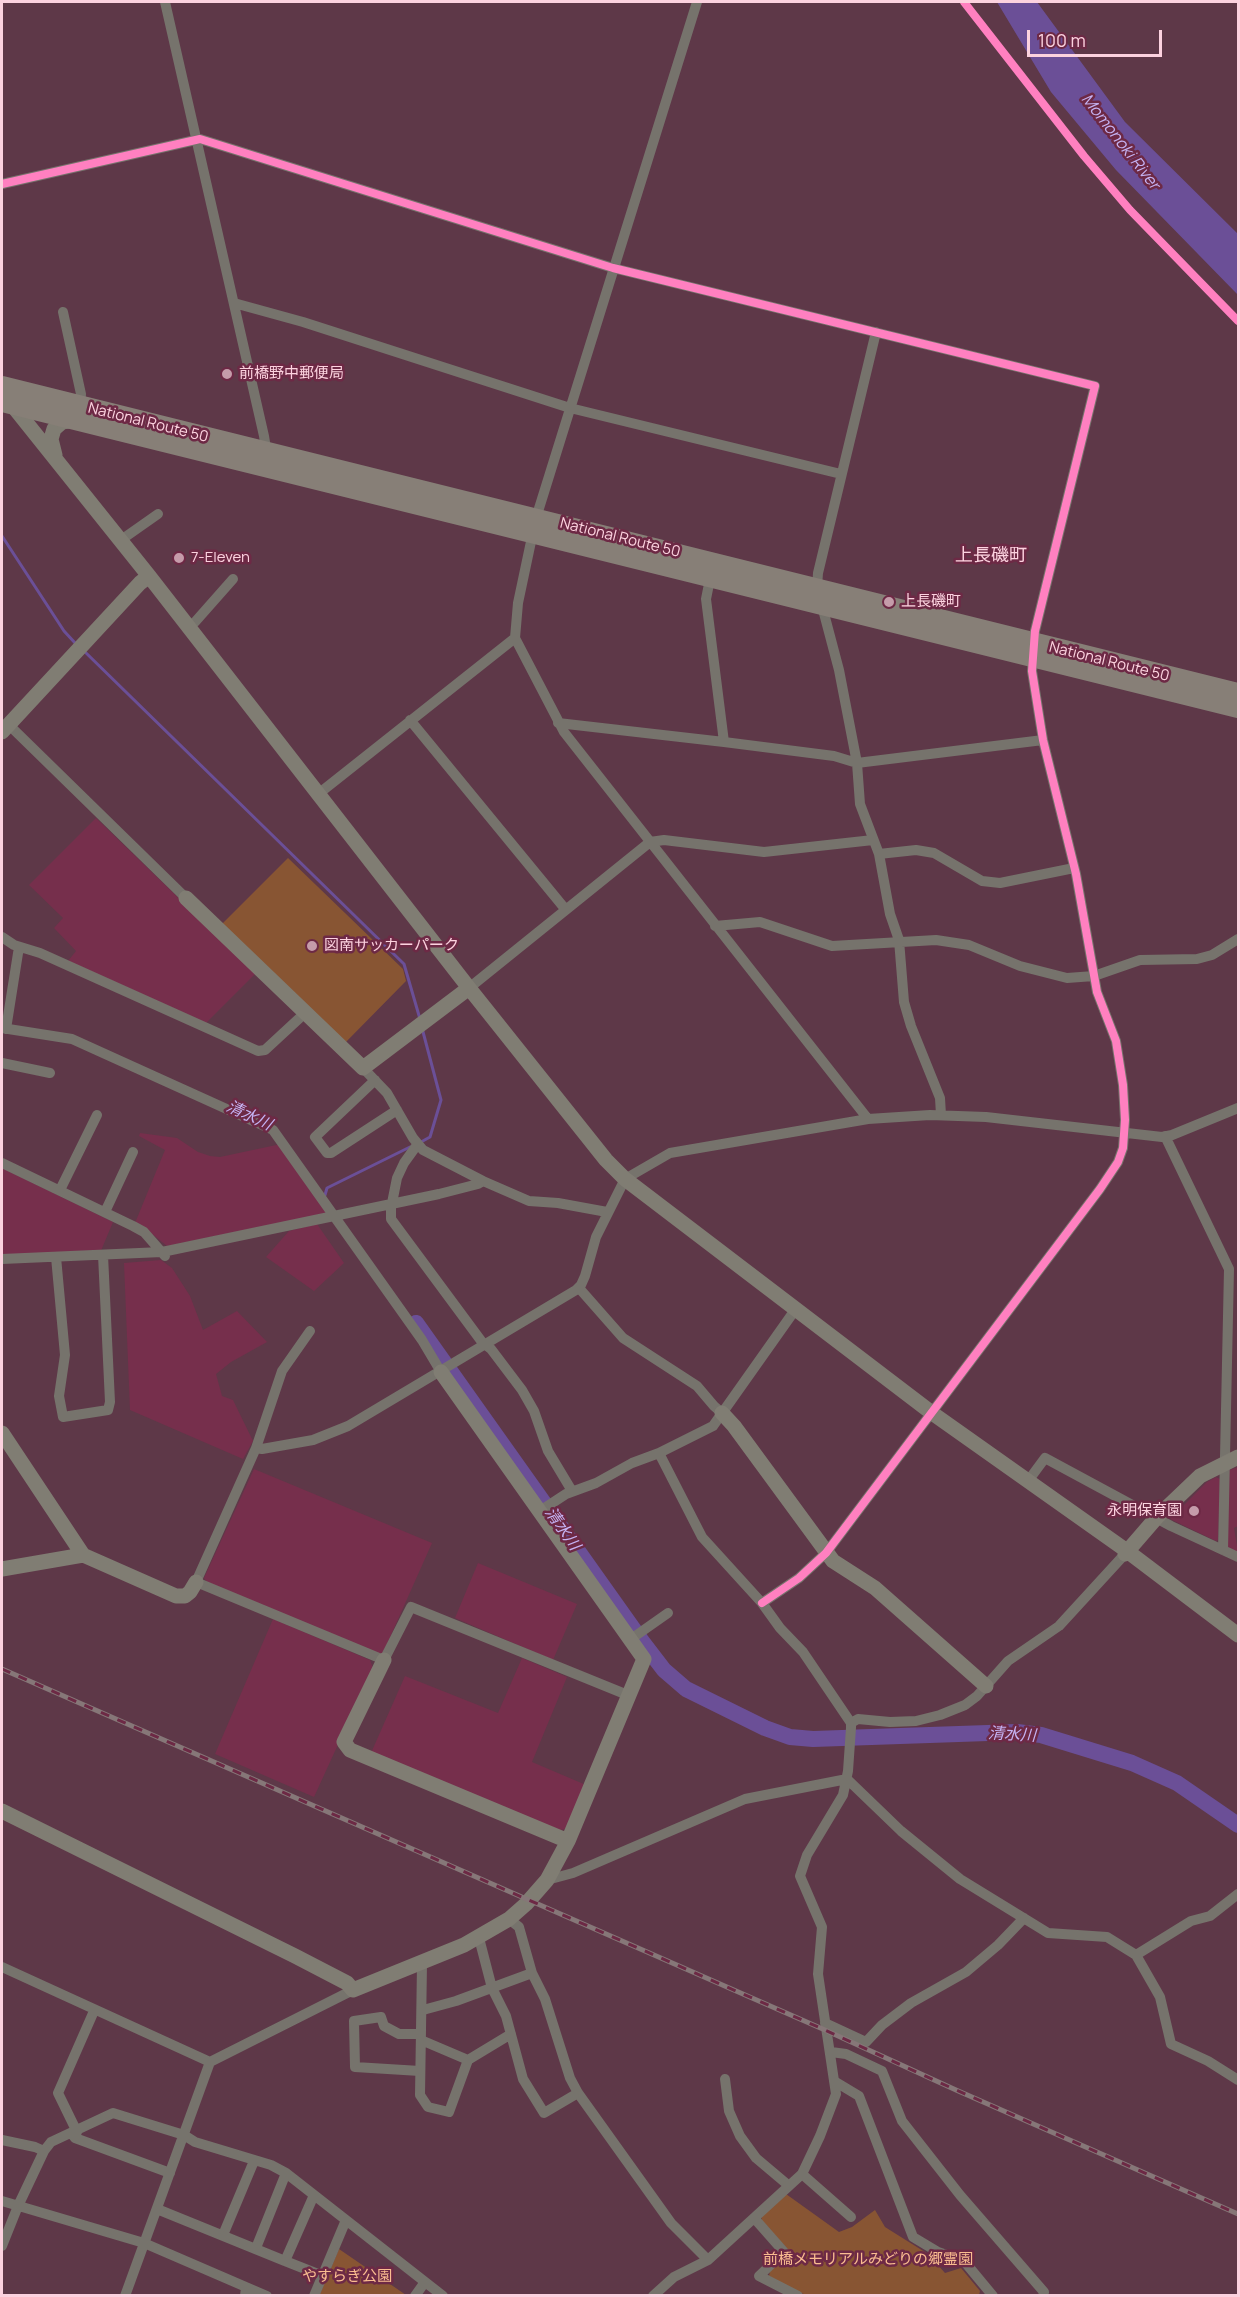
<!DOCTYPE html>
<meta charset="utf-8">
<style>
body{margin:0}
#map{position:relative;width:1240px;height:2297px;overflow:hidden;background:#5e3848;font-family:Manrope,sans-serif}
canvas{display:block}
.frame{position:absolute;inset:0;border:3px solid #fcd2df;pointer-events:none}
.scale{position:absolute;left:1027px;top:30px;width:135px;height:27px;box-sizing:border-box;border:3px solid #fcd2df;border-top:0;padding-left:8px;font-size:18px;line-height:21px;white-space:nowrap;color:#fcd2df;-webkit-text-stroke:4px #6d2945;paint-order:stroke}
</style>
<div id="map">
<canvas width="1240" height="2297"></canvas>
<div class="frame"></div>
<div class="scale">100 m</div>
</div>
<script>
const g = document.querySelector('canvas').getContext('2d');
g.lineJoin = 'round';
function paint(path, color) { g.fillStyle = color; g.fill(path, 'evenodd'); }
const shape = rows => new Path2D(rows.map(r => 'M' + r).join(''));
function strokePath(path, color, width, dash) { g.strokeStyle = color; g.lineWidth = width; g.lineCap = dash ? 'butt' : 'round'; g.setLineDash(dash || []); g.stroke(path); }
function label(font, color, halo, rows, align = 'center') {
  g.font = font + ' Manrope,"Noto Sans JP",sans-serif'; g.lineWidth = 5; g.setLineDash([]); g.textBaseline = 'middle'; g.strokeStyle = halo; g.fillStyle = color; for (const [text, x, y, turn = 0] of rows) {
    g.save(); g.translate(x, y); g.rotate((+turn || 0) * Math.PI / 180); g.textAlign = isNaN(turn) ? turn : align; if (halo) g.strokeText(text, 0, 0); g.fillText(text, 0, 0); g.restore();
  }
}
paint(shape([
 [96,818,256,973,206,1023,68,961,76,951,54,928,63,918,29,885],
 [140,1133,177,1138,198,1152,210,1156,220,1157,281,1144,329,1213,167,1246,147,1230,135,1223,165,1150,139,1136],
 [2,1168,113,1222,100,1253,2,1256],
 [317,1224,344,1263,314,1291,266,1257,289,1231],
 [161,1260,172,1268,190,1296,203,1330,237,1311,267,1342,231,1362,216,1374,222,1396,233,1400,253,1441,243,1459,130,1410,124,1263],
 [1238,1467,1238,1526,1234,1528,1238,1552,1227,1548,1227,1471],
 [254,1469,432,1543,383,1653,376,1654,207,1582,204,1578],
 [1216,1477,1220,1479,1218,1540,1216,1541,1170,1519,1207,1482],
 [478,1563,577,1604,553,1660,455,1618],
 [273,1619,370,1660,373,1668,314,1797,215,1754],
 [522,1658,567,1677,532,1762,586,1785,568,1828,558,1831,371,1753,405,1676,498,1713]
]), '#762f4c');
paint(shape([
 [288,858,403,969,406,981,345,1043,222,924],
 [786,2194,839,2232,852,2227,875,2210,885,2227,928,2254,945,2273,961,2268,980,2291,979,2295,809,2296,793,2290,769,2276,770,2271,790,2252,762,2221,761,2215],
 [339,2249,406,2295,319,2296]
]), '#853');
paint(shape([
 [997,2,1037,2,1125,122,1238,234,1238,295,1116,170,1051,92]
]), '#6b4f97');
strokePath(shape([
 [2,536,64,631,76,644],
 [83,650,404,964,420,1019],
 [421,1142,430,1137,441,1100,422,1028],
 [325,1195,327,1188,410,1147]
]), '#6b4f97', 3);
strokePath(shape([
 [416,1323,641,1640,664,1670,686,1689,765,1728,790,1737,813,1739,1017,1732,1041,1735,1132,1763,1177,1783,1238,1825]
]), '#6b4f97', 16);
strokePath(shape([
 [165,2,264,436,267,455],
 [697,2,536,518,518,603,515,638,564,732,868,1119],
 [2,184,200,139,613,268,1095,386,1035,631,1032,671,1043,740,1076,874,1097,992,1116,1041,1123,1085,1125,1120,1123,1148,1118,1162,1100,1189,826,1553,799,1578,762,1603],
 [234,303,303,322,570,408,841,474],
 [63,312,81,394,80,406],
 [876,332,818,573,817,587,839,670,857,763,860,804,879,854,890,914,899,940,904,1002,911,1026,940,1098,941,1115],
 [121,540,158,514],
 [710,579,706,599,724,742],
 [188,626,195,622,233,579],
 [410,720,566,910],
 [558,723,724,742,834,756,857,763,1043,740],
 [8,724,186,898],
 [317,795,515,638],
 [879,854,916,850,934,853,982,881,1000,883,1074,868],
 [715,926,760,922,832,946,936,940,969,945,1020,966,1067,978,1094,976,1140,960,1197,959,1212,955,1238,939],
 [2,937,14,945,40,953,258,1051,265,1050,305,1013],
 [469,988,650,842,664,840,764,852,873,840],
 [2,1028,72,1039,273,1130,422,1340,441,1372],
 [6,1029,19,947],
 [2,1063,50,1073],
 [363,1068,387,1093,413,1138,423,1150,483,1181,529,1201,558,1203,607,1212],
 [375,1080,315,1137,327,1153,331,1153,397,1110],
 [1165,1136,1229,1269,1223,1550],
 [417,1145,404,1163,397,1178,391,1208,391,1219,482,1342,491,1349,522,1390,534,1411,548,1451,572,1491],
 [2,1163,133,1226,144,1232,165,1256],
 [60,1190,97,1115],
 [105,1212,133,1152],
 [56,1257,65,1355,59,1396,63,1417,108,1410,110,1402,103,1255],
 [2,1259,162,1252,439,1194,478,1184,483,1181],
 [579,1288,623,1338,697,1386,714,1406,722,1413],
 [310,1331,282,1371,256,1448,196,1582,384,1660,411,1607,630,1696],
 [256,1448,262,1449,313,1440,348,1426,576,1290,581,1285,585,1276,596,1237,625,1179,670,1153,868,1119,930,1115,986,1117,1162,1137,1172,1135,1238,1108],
 [1028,1481,1045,1458,1171,1526,1238,1557],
 [540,1511,566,1494,596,1483,632,1463,659,1453,713,1426,795,1310],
 [631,1639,668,1613],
 [851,1723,858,1719,890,1722,916,1721,940,1715,965,1705,977,1696,1008,1661,1059,1626,1125,1554],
 [847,1779,901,1831,960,1879,1048,1933,1107,1937,1136,1955,1160,1997,1171,2044,1208,2061,1238,2080],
 [547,1880,573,1873,745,1799,847,1779],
 [509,1919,519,1927,532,1973,545,1999,570,2078,578,2093,671,2223,708,2260],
 [479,1938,492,1988,506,2016,523,2079,544,2113,578,2093],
 [1136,1955,1191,1921,1210,1916,1238,1894],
 [422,1964,420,2095,428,2107,449,2112,468,2060,511,2034],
 [2,1967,210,2062],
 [423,2010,456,2001,532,1973],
 [825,2023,866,2042,882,2025,911,2003,966,1972,998,1945,1024,1918],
 [421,2040,468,2060],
 [831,2052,846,2054,882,2071,902,2121,960,2195,1044,2292,1043,2296],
 [420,2071,355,2067,354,2021,381,2017,384,2026,399,2034,421,2034],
 [725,2079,729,2111,740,2136,756,2158,788,2185],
 [834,2081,859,2096,913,2237,938,2252,964,2261,993,2296],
 [77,2132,58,2093,94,2011],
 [72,2134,75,2138,170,2173],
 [2,2140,35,2147,44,2151],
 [802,2174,851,2217],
 [314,2195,285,2261,323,2276],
 [2,2201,144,2243,246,2287],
 [157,2209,285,2261],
 [754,2218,784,2252,759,2276,798,2296],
 [223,2235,254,2161],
 [2,2246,18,2206,44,2151,51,2142,113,2113,184,2135,195,2142,271,2165,286,2173,443,2296],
 [256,2248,286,2173],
 [125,2296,210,2062,353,1990],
 [245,2296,246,2287,267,2296],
 [314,2296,346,2220],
 [415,2296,425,2282],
 [653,2296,674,2277,708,2260,802,2174,820,2136,836,2094,818,1974,822,1927,800,1876,807,1855,843,1795,848,1771,851,1728,851,1723,803,1652,780,1628,762,1603,702,1537,659,1453]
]), '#76736c', 10);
strokePath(shape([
 [9,401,149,576,469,988,606,1160,625,1179,932,1413,1127,1551,1238,1635],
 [55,455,51,439,54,429,62,422,75,420],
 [2,732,140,583,149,576],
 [186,898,363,1068,469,988],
 [722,1413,734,1426,833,1561,875,1588,986,1686],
 [2,1433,83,1555,176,1596,185,1596,190,1592,196,1582],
 [1125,1554,1157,1517,1200,1476,1238,1457],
 [2,1569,83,1555],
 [384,1660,344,1742,350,1750,568,1841],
 [2,1811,295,1956,347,1983,353,1990,464,1945,509,1919,526,1904,547,1880,568,1841,644,1659,441,1372]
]), '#807d73', 15);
strokePath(shape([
 [2,386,1238,693],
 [2,402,1238,708]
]), '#877f77', 20);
const rail = shape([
 [2,1669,825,2030,956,2090,1238,2214]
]);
strokePath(rail, '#867778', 5);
strokePath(rail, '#6d2945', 3, [9]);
strokePath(shape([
 [964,2,1084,156,1130,210,1238,321],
 [2,184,200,139,613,268,1095,386,1035,631,1032,671,1043,740,1076,874,1097,992,1116,1041,1123,1085,1125,1120,1123,1148,1118,1162,1100,1189,826,1553,799,1578,762,1603]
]), '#ff80c0', 8);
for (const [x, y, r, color] of [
 [227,374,6,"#c59caa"],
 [179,558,6,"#c59caa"],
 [889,602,6,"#c59caa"],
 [312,946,6,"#c59caa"],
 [1194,1511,6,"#c59caa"]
]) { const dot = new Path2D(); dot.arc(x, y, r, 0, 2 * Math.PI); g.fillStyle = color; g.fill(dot); strokePath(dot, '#6d2945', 2); }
label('15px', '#fcd2df', '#6d2945', [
 ["前橋野中郵便局",239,374],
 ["7-Eleven",191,558],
 ["上長磯町",901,602],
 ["図南サッカーパーク",324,946],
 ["永明保育園",1182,1511,"right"]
], 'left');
label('15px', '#fcd2df', '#6d2945', [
 ["National Route 50",148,423,14],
 ["National Route 50",620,538,14],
 ["National Route 50",1109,662,14]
]);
label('15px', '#fabd90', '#6d2945', [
 ["前橋メモリアルみどりの郷霊園",868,2260],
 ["やすらぎ公園",347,2277]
]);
label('italic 16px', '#c5b3f3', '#6d2945', [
 ["Momonoki River",1120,142,52],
 ["清水川",249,1116,25],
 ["清水川",562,1529,55],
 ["清水川",1012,1735,3]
]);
label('18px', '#fcd2df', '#6d2945', [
 ["上長磯町",991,556]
]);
</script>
